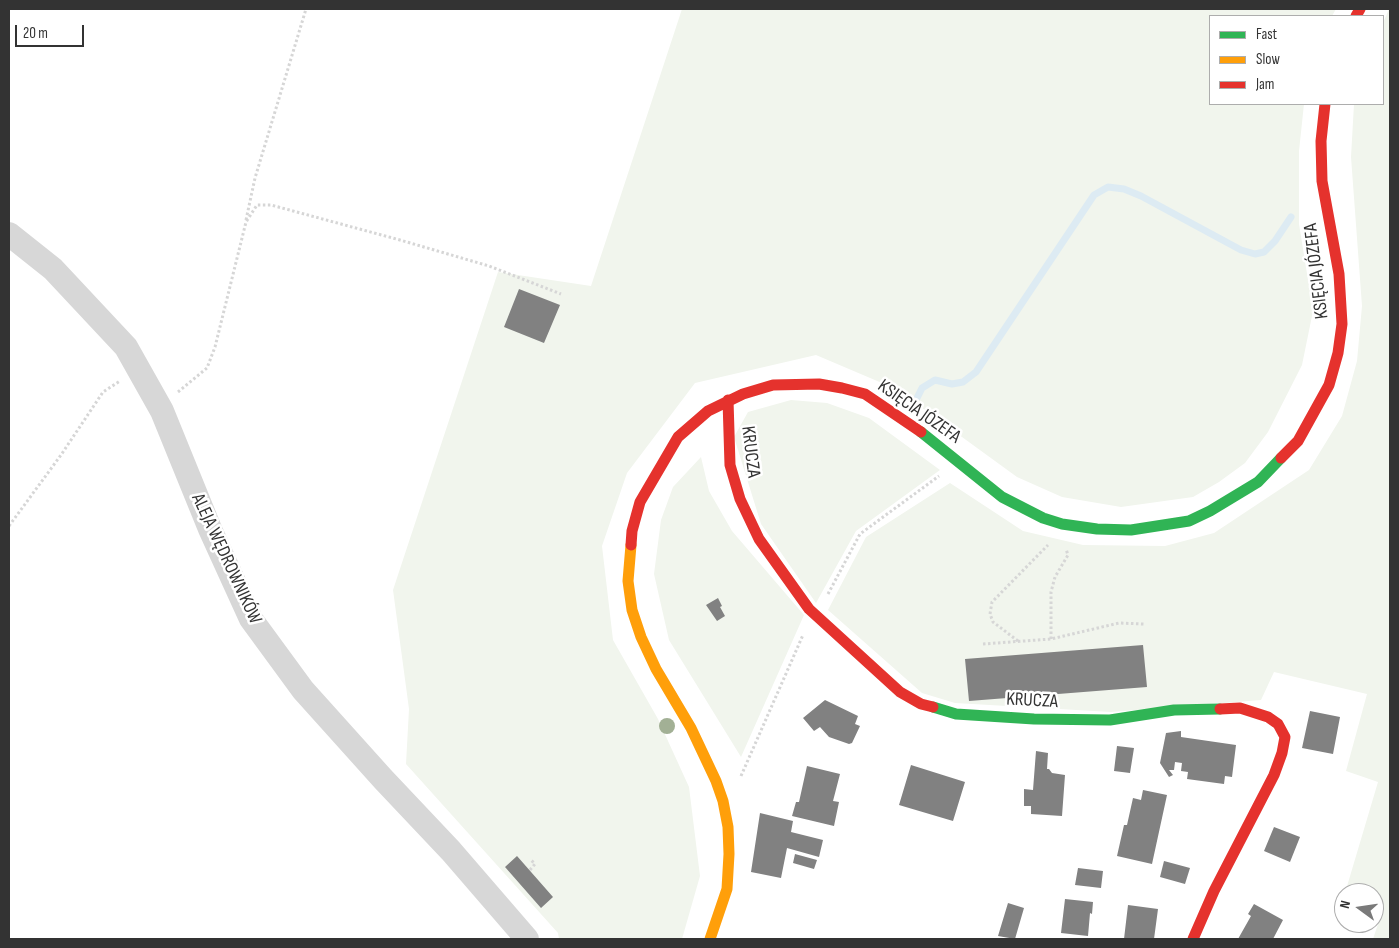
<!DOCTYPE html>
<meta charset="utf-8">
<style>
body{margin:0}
#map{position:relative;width:1399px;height:948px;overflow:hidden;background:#fff;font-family:"Sofia Sans Condensed",sans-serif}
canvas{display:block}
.frame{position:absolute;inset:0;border:10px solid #333;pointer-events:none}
.legend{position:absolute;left:1209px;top:15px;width:175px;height:90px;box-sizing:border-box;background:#fff;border:1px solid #adadad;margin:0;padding:6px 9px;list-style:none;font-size:15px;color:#333}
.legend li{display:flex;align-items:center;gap:10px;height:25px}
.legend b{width:25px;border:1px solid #adadad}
.north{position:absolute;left:1334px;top:883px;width:50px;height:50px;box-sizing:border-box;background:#fff;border:1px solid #adadad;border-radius:50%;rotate:284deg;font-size:14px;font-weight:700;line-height:20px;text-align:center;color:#333}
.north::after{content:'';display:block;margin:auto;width:18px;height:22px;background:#7a7a7a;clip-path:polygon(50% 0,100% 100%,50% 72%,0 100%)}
.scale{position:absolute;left:15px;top:25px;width:69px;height:22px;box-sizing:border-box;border:2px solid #333;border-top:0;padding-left:6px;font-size:15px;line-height:18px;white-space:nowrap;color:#333;-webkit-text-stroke:4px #fff;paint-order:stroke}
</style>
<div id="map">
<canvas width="1399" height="948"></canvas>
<div class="frame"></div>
<ul class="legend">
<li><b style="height:6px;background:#30b455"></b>Fast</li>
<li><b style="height:6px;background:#ff9f0a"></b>Slow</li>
<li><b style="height:6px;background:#e5322d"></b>Jam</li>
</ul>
<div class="north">N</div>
<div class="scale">20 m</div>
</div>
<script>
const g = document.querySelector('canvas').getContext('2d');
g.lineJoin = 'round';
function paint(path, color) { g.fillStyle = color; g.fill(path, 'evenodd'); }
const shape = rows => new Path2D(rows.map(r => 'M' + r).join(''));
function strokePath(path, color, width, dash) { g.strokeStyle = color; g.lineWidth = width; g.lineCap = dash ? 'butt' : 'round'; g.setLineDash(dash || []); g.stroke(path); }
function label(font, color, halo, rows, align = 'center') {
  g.font = font + ' "Sofia Sans Condensed",sans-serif'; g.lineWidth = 5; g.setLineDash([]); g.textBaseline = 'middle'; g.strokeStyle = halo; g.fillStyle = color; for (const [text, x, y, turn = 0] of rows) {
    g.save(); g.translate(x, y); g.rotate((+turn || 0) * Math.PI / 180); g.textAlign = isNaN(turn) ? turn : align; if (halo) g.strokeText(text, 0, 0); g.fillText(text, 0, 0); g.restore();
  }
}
paint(shape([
 [682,9,1336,9,1332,16,1210,16,1210,104,1304,104,1299,151,1299,224,1313,311,1302,365,1268,432,1245,463,1219,482,1193,497,1121,507,1062,497,1017,477,896,389,816,355,695,383,627,473,602,546,613,640,658,719,689,787,700,876,682,939,559,939,558,933,406,764,409,709,393,590,498,272,591,286],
 [1389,9,1390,939,1373,939,1382,912,1374,909,1374,893,1345,893,1378,782,1346,771,1367,694,1274,672,1261,700,1111,712,955,703,922,693,828,610,866,537,950,483,1023,531,1083,545,1165,546,1214,533,1309,470,1342,416,1357,361,1362,306,1351,157,1354,104,1383,104,1383,23],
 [791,400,827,403,869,418,940,470,856,531,816,603,761,524,734,437,748,412],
 [701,457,709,491,732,531,804,615,741,757,669,640,654,574,661,520,673,487]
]), '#f1f5ed');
strokePath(shape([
 [917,398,922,388,935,380,952,384,963,382,976,372,1094,195,1108,187,1124,189,1141,196,1241,250,1255,254,1264,252,1275,241,1291,217]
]), '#ddebf3', 7);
paint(shape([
 [519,289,560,305,544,343,504,327],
 [718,598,722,606,720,607,725,616,717,621,706,605],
 [1143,645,1147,687,969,701,965,659],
 [825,700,858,716,855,724,860,726,852,743,849,744,829,737,820,727,814,731,803,718],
 [1310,711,1340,717,1333,754,1302,748],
 [1181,731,1181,737,1236,745,1232,777,1225,776,1224,784,1187,779,1188,772,1181,771,1182,763,1175,762,1174,770,1169,770,1173,775,1169,777,1160,763,1166,733],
 [1117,746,1134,748,1130,773,1114,771],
 [1036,751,1048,753,1047,769,1049,769,1052,773,1065,775,1062,816,1031,814,1031,806,1024,806,1024,789,1033,790],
 [911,765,965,782,953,821,899,805],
 [807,766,840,774,833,801,839,802,834,826,792,816,796,802,799,802],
 [1143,790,1167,795,1152,864,1117,856,1124,825,1127,825,1133,798,1141,800],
 [760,813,793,821,791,832,823,840,819,857,787,848,781,878,751,872],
 [1274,827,1300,837,1290,862,1264,851],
 [795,854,817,860,814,869,793,863],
 [517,856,553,897,541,908,505,867],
 [1164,861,1190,868,1185,884,1160,877],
 [1078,868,1103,871,1101,888,1075,885],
 [1065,899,1093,902,1092,914,1090,913,1088,936,1061,933],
 [1008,903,1024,908,1015,939,998,936],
 [1254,904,1283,920,1273,939,1238,939,1251,916,1248,914],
 [1128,905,1158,909,1154,939,1124,939]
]), '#818181');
strokePath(shape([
 [246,220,255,178,306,9],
 [178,392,207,368,215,347,246,222,257,205,271,205,400,240,489,266,561,294],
 [9,526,61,455,103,392,120,381],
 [828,594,860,534,939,476],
 [1051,639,1051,592,1055,577,1068,555,1066,549],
 [1018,641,993,622,990,614,992,602,1048,545],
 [983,644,1051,639,1119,623,1144,624],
 [741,776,803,635],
 [530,870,535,864,530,859]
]), '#d6d6d6', 3, [2.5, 2.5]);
strokePath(shape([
 [9,234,53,269,126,347,162,411,210,529,251,619,303,690,383,779,451,851,527,939]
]), '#d7d7d7', 24);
strokePath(shape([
 [921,432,1002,497,1043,518,1062,524,1097,529,1131,530,1189,521,1210,511,1258,482,1281,458],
 [933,707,956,714,1034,719,1110,720,1174,710,1220,709]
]), '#30b455', 11);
strokePath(shape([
 [631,545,628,581,632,610,641,637,656,669,691,728,716,781,723,801,728,827,729,854,727,889,710,939]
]), '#ff9f0a', 11);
strokePath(shape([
 [1356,16,1360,9],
 [728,400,730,465,740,499,759,539,809,609,900,692,921,704,933,707],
 [1281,458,1298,441,1329,385,1338,353,1342,324,1339,274,1322,181,1321,141,1325,104],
 [631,545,632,531,640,502,678,437,708,411,743,394,773,385,819,384,842,388,865,394,921,432],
 [1193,939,1214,891,1274,775,1282,753,1285,737,1278,724,1268,717,1240,708,1220,709]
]), '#e5322d', 11);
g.fillStyle = '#a2b095';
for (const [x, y] of [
 [667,726]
]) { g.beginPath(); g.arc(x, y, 8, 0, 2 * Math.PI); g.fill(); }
label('19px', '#333', '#fff', [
 ["KSIĘCIA JÓZEFA",1317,271,-97],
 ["KSIĘCIA JÓZEFA",919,412,35],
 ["KRUCZA",750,452,83],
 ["ALEJA WĘDROWNIKÓW",226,559,65],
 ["KRUCZA",1032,701,3]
]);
</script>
